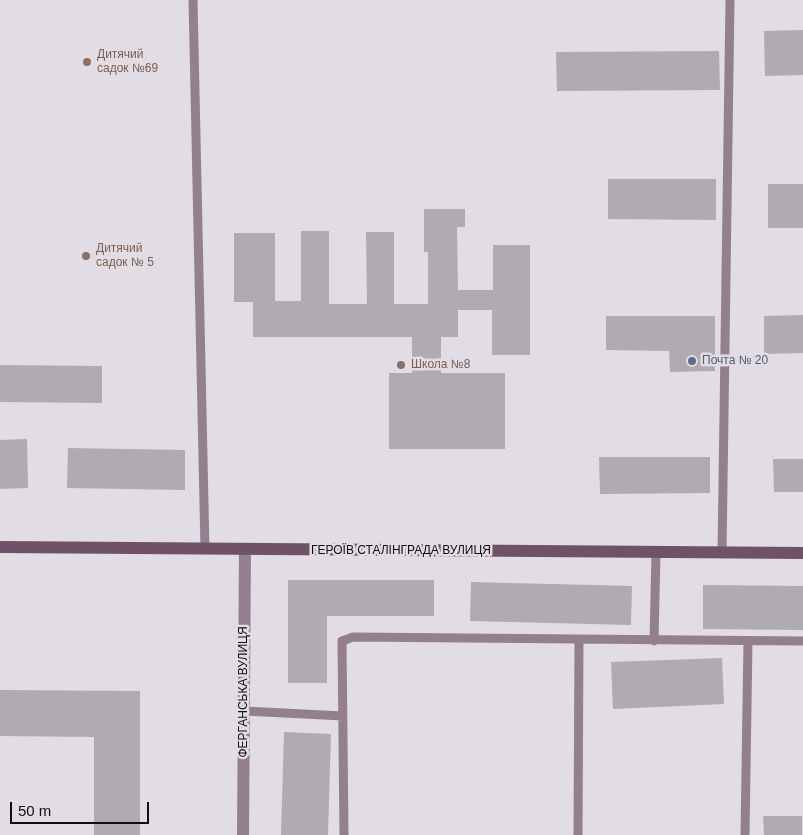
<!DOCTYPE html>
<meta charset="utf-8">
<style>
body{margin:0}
#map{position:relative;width:803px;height:835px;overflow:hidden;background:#e2dce4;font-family:Arial,sans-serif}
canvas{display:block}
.scale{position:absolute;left:10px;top:802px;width:139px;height:22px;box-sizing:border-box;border:2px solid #100e11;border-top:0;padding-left:6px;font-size:15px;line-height:18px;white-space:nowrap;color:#100e11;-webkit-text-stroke:4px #e2dce4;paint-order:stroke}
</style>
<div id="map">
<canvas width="803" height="835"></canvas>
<div class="scale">50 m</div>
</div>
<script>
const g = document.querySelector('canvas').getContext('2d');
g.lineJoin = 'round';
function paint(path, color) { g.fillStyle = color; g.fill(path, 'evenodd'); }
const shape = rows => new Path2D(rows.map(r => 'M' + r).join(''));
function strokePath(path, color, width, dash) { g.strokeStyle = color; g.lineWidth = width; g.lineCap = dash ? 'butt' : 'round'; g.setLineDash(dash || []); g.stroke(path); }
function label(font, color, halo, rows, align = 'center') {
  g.font = font + ' Arial,sans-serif'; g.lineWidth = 5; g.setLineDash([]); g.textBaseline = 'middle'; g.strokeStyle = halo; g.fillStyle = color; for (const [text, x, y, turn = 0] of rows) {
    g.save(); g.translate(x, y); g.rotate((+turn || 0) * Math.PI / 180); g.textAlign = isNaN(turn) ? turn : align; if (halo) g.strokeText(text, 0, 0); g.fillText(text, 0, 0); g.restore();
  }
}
paint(shape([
 [803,30,803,75,765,76,764,31],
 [719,51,720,90,557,91,556,52],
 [608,179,716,179,716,220,608,219],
 [768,184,803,184,803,228,768,228],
 [424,209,465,209,465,227,457,227,458,290,493,290,493,245,530,245,530,355,492,355,492,310,458,310,458,337,441,337,441,373,505,373,505,449,389,449,389,373,412,373,412,337,253,337,253,302,234,302,234,233,275,233,275,301,301,301,301,231,329,231,329,304,367,304,366,232,394,232,394,304,428,304,428,252,424,252],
 [803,315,803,353,764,354,764,316],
 [606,316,715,316,715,371,670,372,669,351,606,350],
 [0,365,102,366,102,403,0,402],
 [27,439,28,488,0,489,0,440],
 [68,448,185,450,185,490,67,488],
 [599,457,710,457,710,493,600,494],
 [773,459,803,459,803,492,774,492],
 [288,580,434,580,434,616,327,616,327,683,288,683],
 [471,582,632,586,631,625,470,621],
 [703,585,803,586,803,630,703,629],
 [722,658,724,704,613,709,611,662],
 [0,690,140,691,140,835,94,835,94,737,0,736],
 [284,732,331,734,328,835,281,835],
 [763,816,802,816,802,835,764,835]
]), '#b0aab1');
strokePath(shape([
 [193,0,205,549],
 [722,553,730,0],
 [654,641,656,552],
 [244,711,343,716],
 [344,835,342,641,353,637,803,641],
 [578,835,579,640],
 [745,835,748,641]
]), '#947f8f', 9);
strokePath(shape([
 [243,835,245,549]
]), '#947f8f', 12);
strokePath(shape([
 [0,547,803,553]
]), '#705268', 12);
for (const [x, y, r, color] of [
 [87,62,5,"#8d6e63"],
 [86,256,5,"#8d6e63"],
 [692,361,5,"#5c6f8a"],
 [401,365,5,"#8d6e63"]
]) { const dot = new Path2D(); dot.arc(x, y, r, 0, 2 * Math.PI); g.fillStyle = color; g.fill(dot); strokePath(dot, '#e2dce4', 2); }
label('12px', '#785e54', '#e2dce4', [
 ["Дитячий",97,55],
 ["садок №69",97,69],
 ["Дитячий",96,249],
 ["садок № 5",96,263],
 ["Школа №8",411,365]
], 'left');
label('12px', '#4e5e75', '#e2dce4', [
 ["Почта № 20",702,361]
], 'left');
label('12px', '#100e11', '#e2dce4', [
 ["ГЕРОЇВ СТАЛІНГРАДА ВУЛИЦЯ",401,551],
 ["ФЕРГАНСЬКА ВУЛИЦЯ",244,692,-90]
]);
</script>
